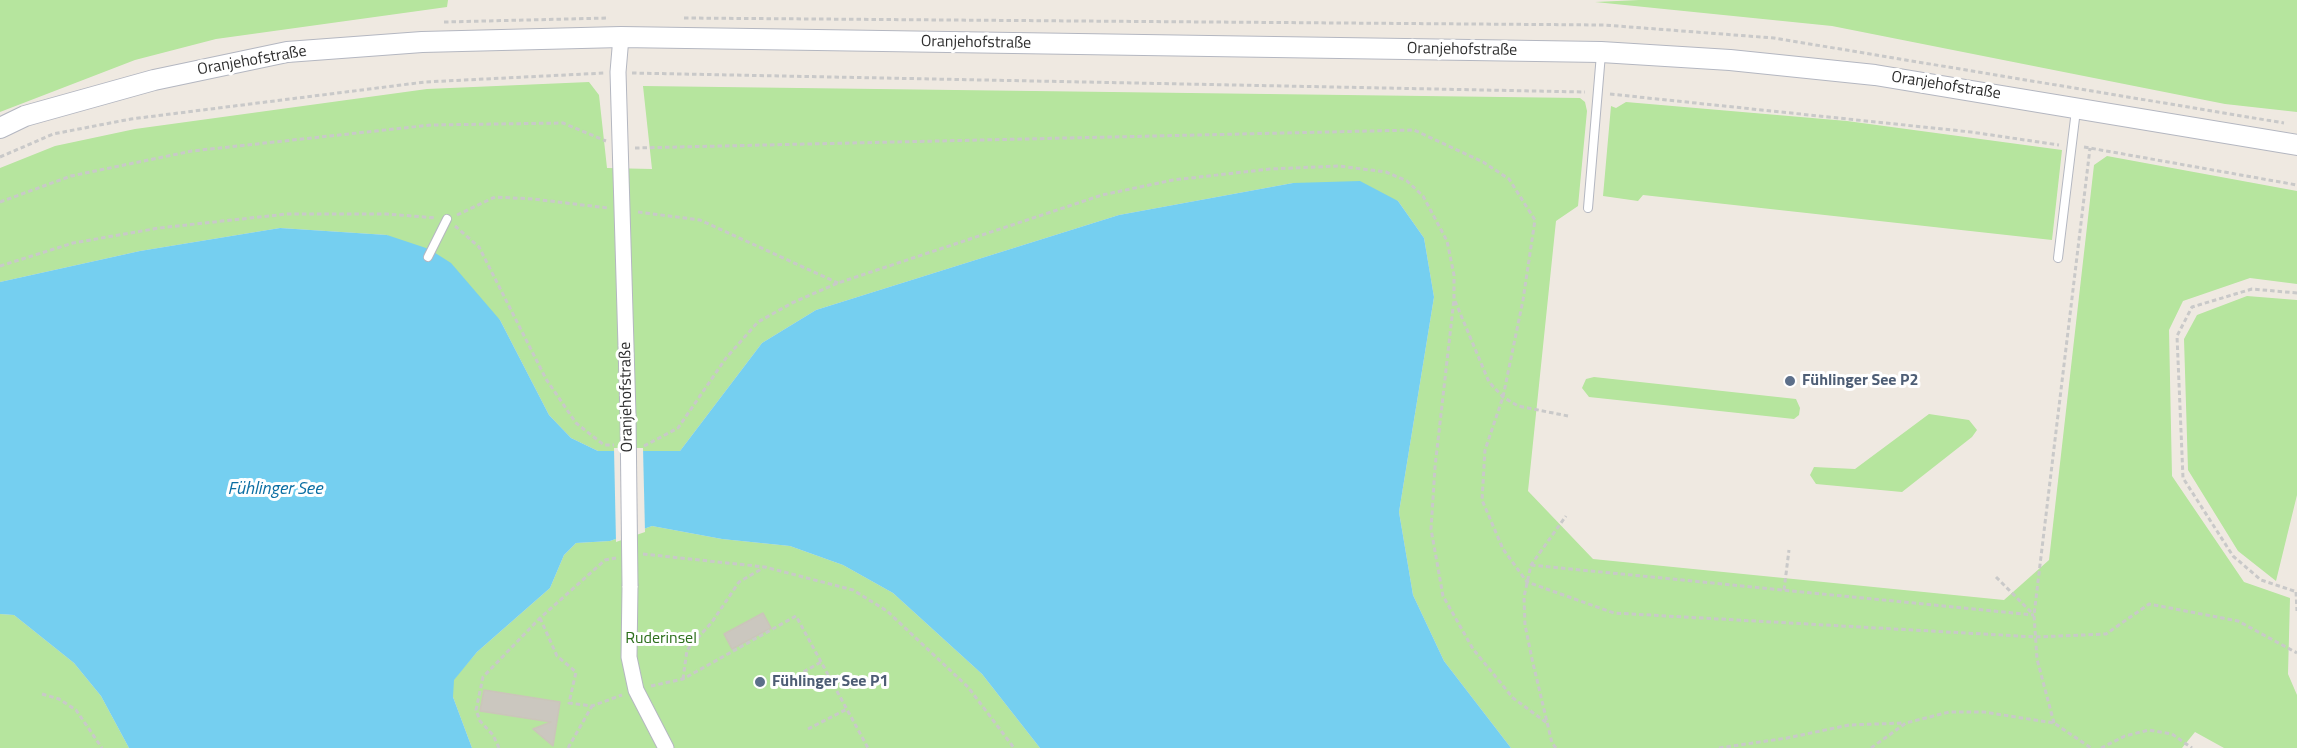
<!DOCTYPE html>
<meta charset="utf-8">
<style>
body{margin:0}
canvas{display:block;background:#efe9e1}
</style>
<canvas width="2297" height="748"></canvas>
<script>
const g = document.querySelector('canvas').getContext('2d');
g.lineJoin = 'round';
function paint(path, color) { g.fillStyle = color; g.fill(path, 'evenodd'); }
const shape = rows => new Path2D(rows.map(r => 'M' + r).join(''));
function strokePath(path, color, width, dash) { g.strokeStyle = color; g.lineWidth = width; g.lineCap = dash ? 'butt' : 'round'; g.setLineDash(dash || []); g.stroke(path); }
function label(font, color, halo, rows, align = 'center') {
  g.font = font + ' "Titillium Web",sans-serif'; g.lineWidth = 6; g.setLineDash([]); g.textBaseline = 'middle'; g.strokeStyle = halo; g.fillStyle = color; for (const [text, x, y, turn = 0] of rows) {
    g.save(); g.translate(x, y); g.rotate((+turn || 0) * Math.PI / 180); g.textAlign = isNaN(turn) ? turn : align; if (halo) g.strokeText(text, 0, 0); g.fillText(text, 0, 0); g.restore();
  }
}
paint(shape([
 [0,0,448,0,447,7,216,39,135,60,0,112],
 [1639,0,2297,0,2297,112,2225,104,1832,26,1595,2],
 [589,82,599,95,607,168,652,169,643,86,1580,98,1585,102,1587,111,1578,206,1556,221,1528,491,1593,559,2004,600,2049,560,2094,165,2107,156,2297,191,2297,284,2250,278,2183,301,2169,330,2172,476,2244,582,2290,598,2288,674,2297,695,2297,748,2224,748,2195,732,2182,748,1511,748,1444,661,1413,595,1399,512,1434,297,1424,238,1398,201,1293,183,1119,215,816,310,762,343,680,451,598,451,571,438,549,415,500,320,387,235,280,228,140,251,0,282,0,168,55,146,135,129,427,89],
 [1626,102,1847,121,2062,150,2052,240,1643,195,1638,201,1603,196,1611,106,1616,108],
 [2247,296,2297,300,2297,495,2276,581,2238,551,2188,470,2184,339,2197,315],
 [1594,377,1796,399,1800,408,1799,415,1794,419,1589,397,1582,388,1586,379],
 [1929,414,1969,420,1977,430,1972,437,1902,492,1816,484,1810,475,1814,467,1855,469],
 [652,526,722,539,790,546,843,565,893,593,982,674,1040,748,472,748,453,697,453,680,477,652,550,588,564,555,576,543,610,541],
 [0,614,14,615,74,663,101,696,129,748,0,748]
]), '#b6e59e');
paint(shape([
 [1360,181,1398,201,1424,238,1434,297,1399,512,1413,595,1444,661,1511,748,1040,748,982,674,893,593,843,565,790,546,722,539,652,526,610,541,576,543,564,555,550,588,477,652,454,680,453,697,472,748,129,748,101,696,74,663,14,615,0,614,0,282,140,251,280,228,387,235,429,249,451,263,500,320,549,415,571,438,598,451,680,451,762,343,816,310,1119,215,1293,183]
]), '#75cff0');
paint(shape([
 [614,448,643,448,645,532,616,542]
]), '#efe9e1');
const building = shape([
 [763,613,771,628,732,649,724,634,763,613],
 [484,690,560,702,553,746,533,729,551,722,480,711,484,690]
]);
paint(building, '#cbc7bf');
strokePath(building, '#cbc5ba', 1.5);
const service = shape([
 [1588,208,1601,54],
 [428,257,447,219],
 [2058,258,2076,110]
]);
const minor = shape([
 [621,37,618,72,628,415],
 [630,586,629,657,636,690,666,748]
]);
const tertiary = shape([
 [0,128,25,116,154,80,287,52,422,42,621,37,1601,52,1730,60,1875,75,2297,145]
]);
strokePath(service, '#b4b7c1', 10);
strokePath(minor, '#b4b7c1', 17);
strokePath(tertiary, '#b4b7c1', 22);
strokePath(shape([
 [684,18,1604,25,1774,38,2284,123],
 [444,22,609,18],
 [632,73,1585,92],
 [1610,94,1971,132,2059,145],
 [2084,147,2297,185],
 [635,148,1414,130,1483,162,1509,179,1535,220,1523,300,1503,397,1485,450,1482,500,1503,549,1527,582,1614,613,2036,637,2106,634,2149,604,2238,621,2297,653],
 [0,157,53,134,131,119,425,82,605,73],
 [0,202,71,176,192,151,431,125,563,123,606,141],
 [638,212,700,220,838,283],
 [457,215,495,197,533,199,608,208],
 [455,226,479,247,546,379,576,423,604,445,614,445],
 [0,266,73,243,159,228,287,214,387,214,436,218],
 [2297,293,2252,289,2192,307,2177,336,2183,478,2233,556,2261,580,2297,592],
 [1455,301,1489,382,1503,397,1518,406,1568,416],
 [644,446,678,428,726,358,758,322,792,303,838,283,1102,195,1173,180,1270,169,1339,166,1386,172,1407,181,1423,196,1447,241,1454,275,1454,299,1435,467,1431,529,1443,596,1473,649,1513,698,1547,723],
 [643,554,765,567,853,590,887,611,968,687,1014,748],
 [1531,565,2034,615],
 [1996,577,2033,614],
 [1784,590,1789,550],
 [2296,592,2297,611],
 [540,618,557,656,576,672,569,703,592,706,622,695],
 [683,679,687,650,712,622,739,582,763,568],
 [784,683,821,662],
 [651,686,683,679,796,616,868,748],
 [42,694,59,699,76,710,102,748],
 [2054,723,2037,659,2034,615,2090,148],
 [808,729,847,709],
 [499,748,493,735,480,721,476,710,483,677,540,618,605,560,616,558],
 [568,748,592,706],
 [1556,748,1552,743,1532,659,1525,625,1524,597,1531,565,1566,516],
 [1719,748,1787,738,1849,725,1904,723],
 [1871,748,1906,723,1949,712,1984,712,2054,723,2091,748],
 [2101,748,2125,736,2149,730,2172,734,2192,748]
]), '#c9c9c9', 3, [4.5, 3]);
strokePath(service, '#fff', 8);
strokePath(minor, '#fff', 15);
strokePath(tertiary, '#fff', 20);
const minorBridge = shape([
 [628,415,630,586]
]);
strokePath(minorBridge, '#b4b7c1', 17, []);
strokePath(minorBridge, '#fff', 15);
for (const [x, y, r, color] of [
 [1790,381,6,"#5c6f8a"],
 [760,682,6,"#5c6f8a"]
]) { const dot = new Path2D(); dot.arc(x, y, r, 0, 2 * Math.PI); g.fillStyle = color; g.fill(dot); strokePath(dot, '#fff', 2); }
label('16px', '#2e2e2e', '#fff', [
 ["Oranjehofstraße",976,43,1],
 ["Oranjehofstraße",1462,50,1],
 ["Oranjehofstraße",252,61,-10],
 ["Oranjehofstraße",1946,86,9],
 ["Oranjehofstraße",627,397,-91]
]);
label('bold 16px', '#4e5e75', '#fff', [
 ["Fühlinger See P2",1802,381],
 ["Fühlinger See P1",772,682]
], 'left');
label('16px', '#2c6e1b', '#fff', [
 ["Ruderinsel",661,639]
]);
label('italic 18px', '#0d6fa3', '#fff', [
 ["Fühlinger See",275,490]
]);
</script>
